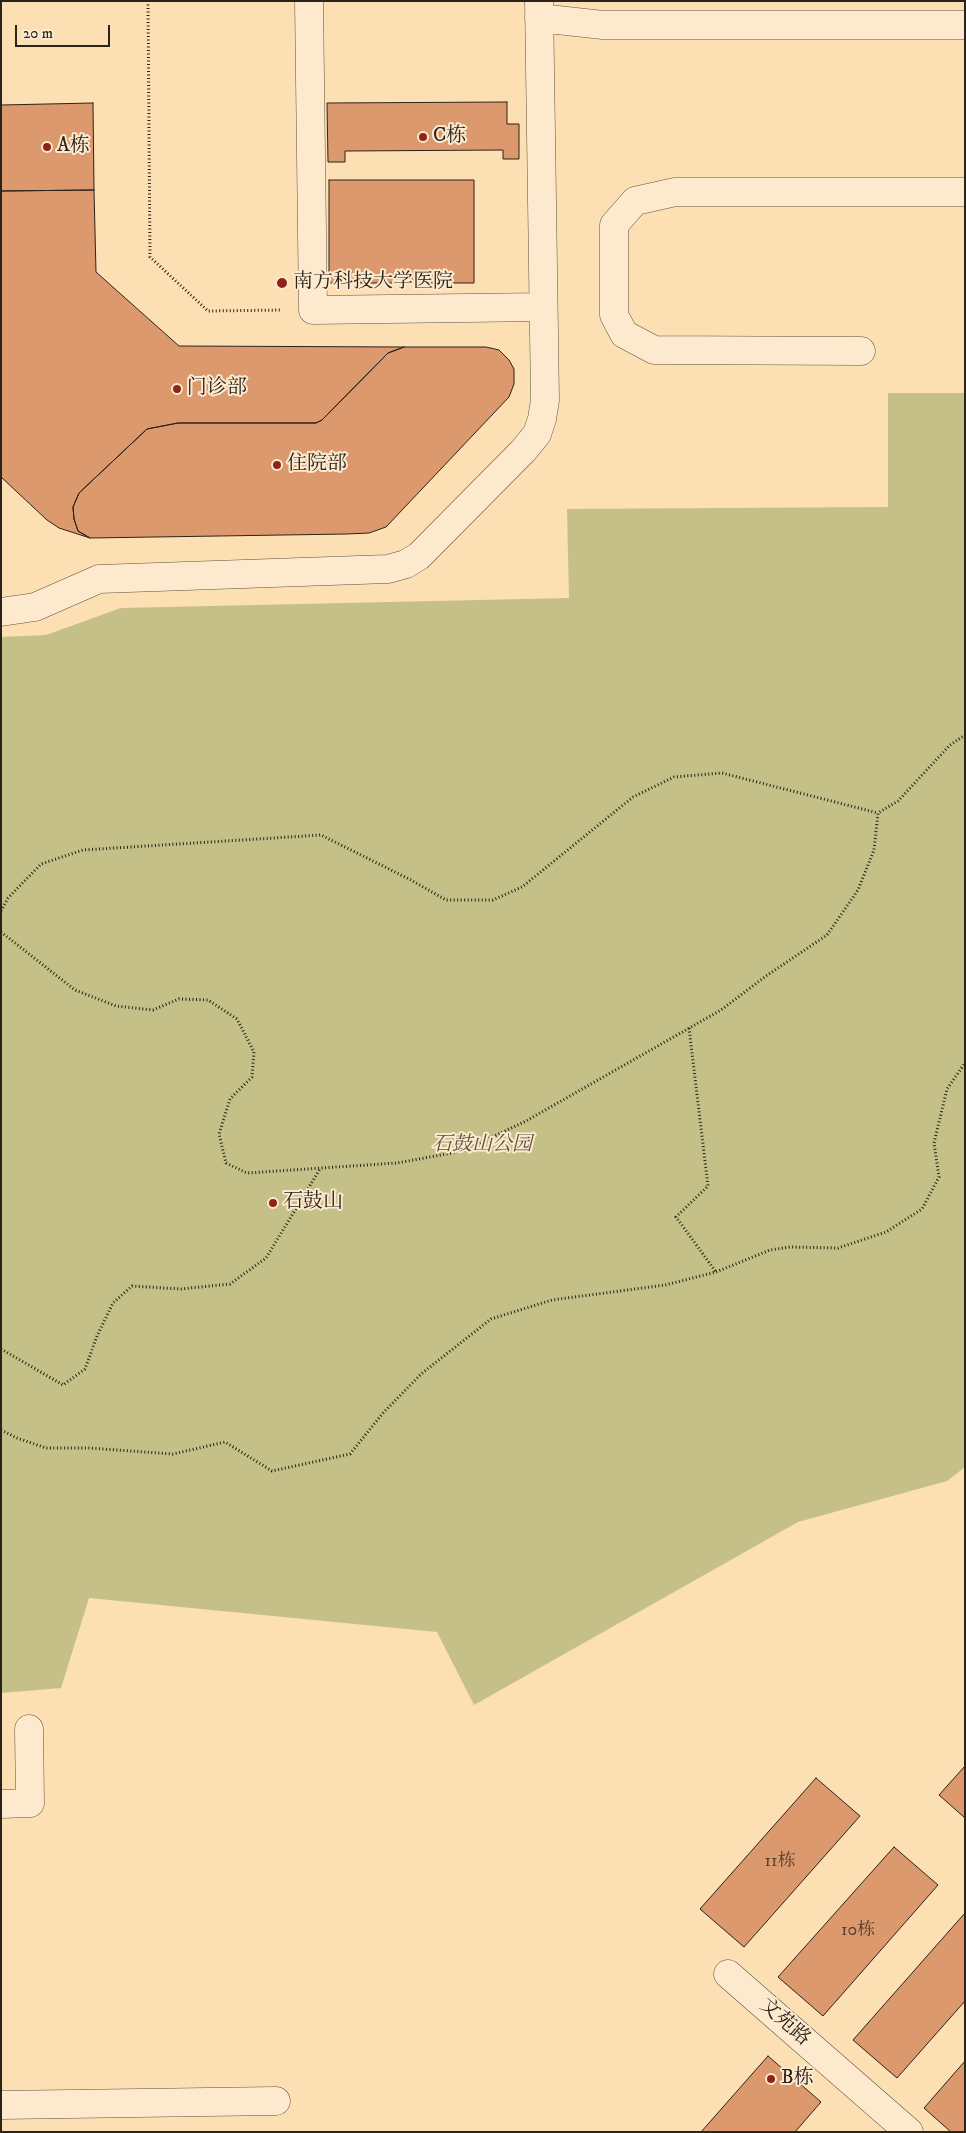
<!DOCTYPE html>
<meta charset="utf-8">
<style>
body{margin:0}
#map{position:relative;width:966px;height:2133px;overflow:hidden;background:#fcdfb3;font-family:"IM FELL DW Pica",serif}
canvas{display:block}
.frame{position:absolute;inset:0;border:2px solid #2b221a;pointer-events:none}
.scale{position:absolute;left:15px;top:25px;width:95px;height:22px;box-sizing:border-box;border:2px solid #2b221a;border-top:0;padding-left:6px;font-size:15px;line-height:18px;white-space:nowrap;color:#2b221a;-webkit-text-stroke:4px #fdeace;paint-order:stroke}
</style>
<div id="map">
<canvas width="966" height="2133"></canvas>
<div class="frame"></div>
<div class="scale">20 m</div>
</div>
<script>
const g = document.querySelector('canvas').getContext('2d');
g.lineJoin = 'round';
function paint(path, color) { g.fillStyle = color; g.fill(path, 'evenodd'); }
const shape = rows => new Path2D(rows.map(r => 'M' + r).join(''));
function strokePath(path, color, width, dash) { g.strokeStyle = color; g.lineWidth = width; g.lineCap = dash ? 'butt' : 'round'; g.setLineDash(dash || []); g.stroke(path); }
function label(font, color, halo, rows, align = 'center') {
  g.font = font + ' "IM FELL DW Pica","Noto Serif SC",serif'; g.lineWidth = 4; g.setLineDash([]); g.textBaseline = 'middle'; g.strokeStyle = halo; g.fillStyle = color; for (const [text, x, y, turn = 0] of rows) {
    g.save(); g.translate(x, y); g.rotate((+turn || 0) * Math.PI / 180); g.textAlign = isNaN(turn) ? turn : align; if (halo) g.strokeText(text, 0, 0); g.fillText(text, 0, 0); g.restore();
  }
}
paint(shape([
 [888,393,965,393,965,1467,947,1481,798,1522,474,1705,437,1632,89,1598,61,1688,1,1693,1,637,46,635,121,608,569,598,567,509,888,507]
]), '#c5c088');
const building = shape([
 [507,102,507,124,519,124,519,159,503,159,503,150,345,151,345,162,328,162,327,103,507,102],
 [93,103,94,190,1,191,1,105,93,103],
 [329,180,474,180,474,283,329,283,329,180],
 [94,190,96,272,179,346,404,347,388,353,322,420,316,423,178,423,147,429,79,493,73,507,74,519,78,531,90,538,59,528,47,520,1,477,1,191,94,190],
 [404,347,486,347,499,350,509,360,514,369,514,384,509,397,386,527,369,533,347,534,90,538,78,531,74,519,73,507,79,493,147,429,178,423,316,423,322,420,388,353,404,347],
 [965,1766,965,1818,939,1795,965,1766],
 [816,1778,860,1816,744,1947,700,1909,816,1778],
 [894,1847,938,1885,823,2016,778,1977,894,1847],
 [965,1913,965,2001,897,2078,853,2040,965,1913],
 [768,2056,821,2102,795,2132,701,2132,768,2056],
 [965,2061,965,2132,951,2132,924,2108,965,2061]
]);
paint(building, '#dd996e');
strokePath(building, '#2b221a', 1);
const minor = shape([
 [309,1,313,310,543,307],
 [539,18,603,25,965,25],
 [861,351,654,350,624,334,614,315,614,225,635,201,675,192,965,192],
 [1,612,35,607,99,579,388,569,406,564,419,556,523,451,537,434,542,419,545,400,539,1],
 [1,1804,30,1803,29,1729],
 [728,1974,909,2132],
 [1,2105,276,2101]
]);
strokePath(minor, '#5f5140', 29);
strokePath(shape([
 [148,1,150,257,208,311,282,310],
 [1,911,8,898,41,864,83,850,321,835,411,880,446,900,493,900,522,887,633,797,674,777,722,773,878,813],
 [1,932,75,990,116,1006,153,1010,179,999,208,1000,237,1019,254,1052,252,1077,230,1099,219,1134,226,1163,247,1173,397,1163,463,1151,526,1121,721,1010,766,976,827,935,858,890,874,850,878,813,898,801,950,745,965,735],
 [689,1028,708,1186,676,1217,716,1272],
 [1,1349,63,1385,85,1369,97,1336,113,1303,132,1286,181,1289,230,1284,266,1258,320,1169],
 [1,1430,17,1438,46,1448,89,1448,173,1454,225,1442,272,1471,350,1454,383,1413,421,1374,491,1319,552,1300,665,1285,716,1272,770,1250,790,1247,838,1248,886,1232,922,1209,939,1177,934,1143,947,1089,965,1063]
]), '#2b221a', 3, [1, 2.5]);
strokePath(minor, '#fdeace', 28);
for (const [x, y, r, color] of [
 [423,137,5,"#8f2418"],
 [47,147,5,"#8f2418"],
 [282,283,6,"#8f2418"],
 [177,389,5,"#8f2418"],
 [277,465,5,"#8f2418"],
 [273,1203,5,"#8f2418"],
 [771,2079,5,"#8f2418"]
]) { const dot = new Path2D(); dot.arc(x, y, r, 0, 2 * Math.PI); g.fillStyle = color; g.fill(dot); strokePath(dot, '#fdeace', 2); }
label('18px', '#58402f', null, [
 ["11栋",780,1862],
 ["10栋",858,1931]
]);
label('20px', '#2b221a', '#fdeace', [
 ["C栋",433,137],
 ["A栋",57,147],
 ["南方科技大学医院",293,283],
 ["门诊部",187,389],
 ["住院部",287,465],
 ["石鼓山",283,1203],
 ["B栋",781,2079]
], 'left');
label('italic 20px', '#59513b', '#fdeace', [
 ["石鼓山公园",482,1146]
]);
label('20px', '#2b221a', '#fdeace', [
 ["文苑路",784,2023,41]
]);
</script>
